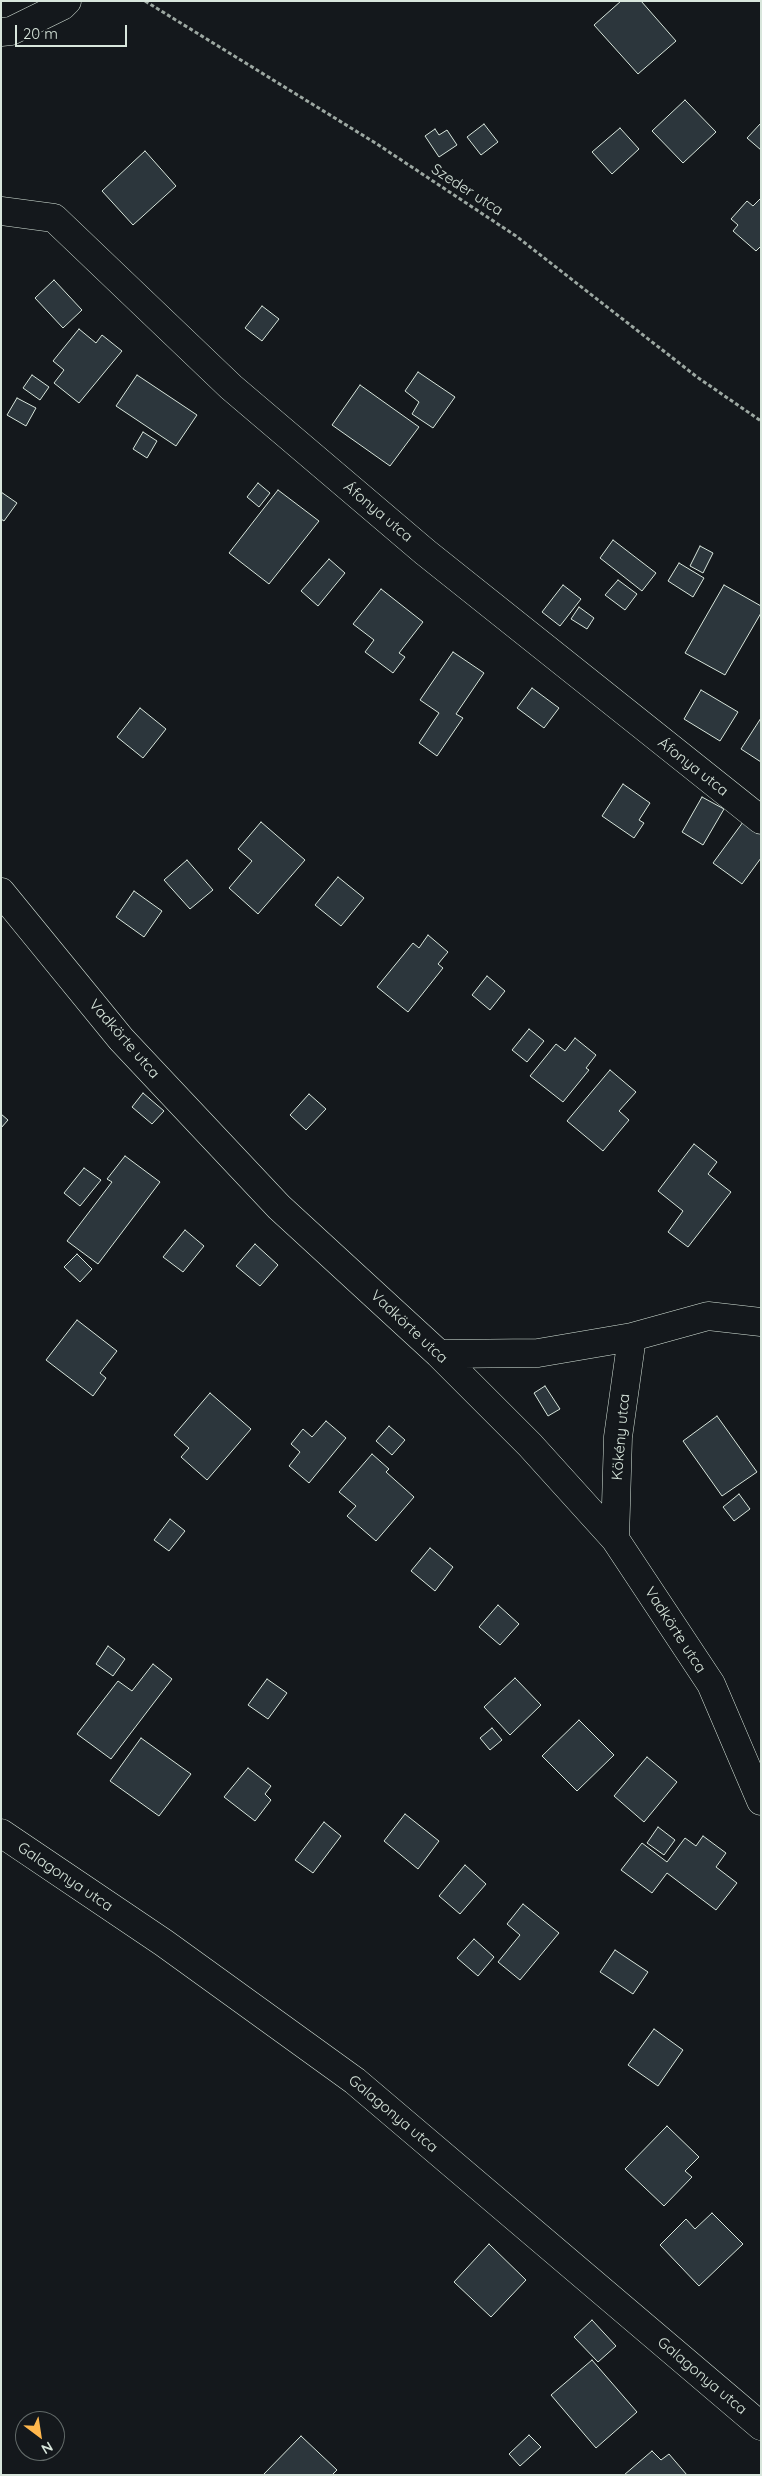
<!DOCTYPE html>
<meta charset="utf-8">
<style>
body{margin:0}
#map{position:relative;width:762px;height:2476px;overflow:hidden;background:#14181c;font-family:Quicksand,sans-serif}
canvas{display:block}
.frame{position:absolute;inset:0;border:2px solid #d8e6dc;pointer-events:none}
.north{position:absolute;left:15px;top:2411px;width:50px;height:50px;box-sizing:border-box;background:#14181c;border:1px solid #626a69;border-radius:50%;rotate:149deg;font-size:14px;font-weight:700;line-height:20px;text-align:center;color:#d8e6dc}
.north::after{content:'';display:block;margin:auto;width:18px;height:22px;background:#ffb74d;clip-path:polygon(50% 0,100% 100%,50% 72%,0 100%)}
.scale{position:absolute;left:15px;top:25px;width:112px;height:22px;box-sizing:border-box;border:2px solid #d8e6dc;border-top:0;padding-left:6px;font-size:15px;line-height:18px;white-space:nowrap;color:#d8e6dc;-webkit-text-stroke:4px #14181c;paint-order:stroke}
</style>
<div id="map">
<canvas width="762" height="2476"></canvas>
<div class="frame"></div>
<div class="north">N</div>
<div class="scale">20 m</div>
</div>
<script>
const g = document.querySelector('canvas').getContext('2d');
g.lineJoin = 'round';
function paint(path, color) { g.fillStyle = color; g.fill(path, 'evenodd'); }
const shape = rows => new Path2D(rows.map(r => 'M' + r).join(''));
function strokePath(path, color, width, dash) { g.strokeStyle = color; g.lineWidth = width; g.lineCap = dash ? 'butt' : 'round'; g.setLineDash(dash || []); g.stroke(path); }
function label(font, color, halo, rows, align = 'center') {
  g.font = font + ' Quicksand,sans-serif'; g.lineWidth = 4; g.setLineDash([]); g.textBaseline = 'middle'; g.strokeStyle = halo; g.fillStyle = color; for (const [text, x, y, turn = 0] of rows) {
    g.save(); g.translate(x, y); g.rotate((+turn || 0) * Math.PI / 180); g.textAlign = isNaN(turn) ? turn : align; if (halo) g.strokeText(text, 0, 0); g.fillText(text, 0, 0); g.restore();
  }
}
const building = shape([
 [621,1,641,1,676,41,638,74,594,25,621,1],
 [685,100,716,132,683,163,652,131,685,100],
 [761,123,761,150,747,138,761,123],
 [484,124,498,142,481,155,467,137,484,124],
 [620,128,639,149,612,174,592,152,620,128],
 [435,129,439,135,447,130,457,145,439,157,425,136,435,129],
 [145,151,176,186,133,225,102,191,145,151],
 [761,198,761,246,756,251,733,231,738,225,731,219,747,201,753,206,761,198],
 [54,280,82,310,63,328,35,298,54,280],
 [262,306,279,319,262,341,245,328,262,306],
 [79,329,96,343,102,335,122,351,79,403,54,383,64,370,53,361,79,329],
 [418,372,455,397,433,428,412,414,419,402,405,391,418,372],
 [32,375,49,387,40,400,23,388,32,375],
 [137,375,197,415,176,446,116,406,137,375],
 [360,385,419,427,390,466,332,425,360,385],
 [17,398,36,408,26,426,7,415,17,398],
 [143,432,157,441,147,458,133,449,143,432],
 [258,483,270,493,259,507,247,497,258,483],
 [278,490,319,521,269,584,229,553,278,490],
 [1,492,17,503,4,521,1,519,1,492],
 [613,540,656,573,642,591,600,558,613,540],
 [700,546,713,553,703,573,690,566,700,546],
 [329,559,345,573,318,606,301,591,329,559],
 [679,563,704,578,693,597,668,581,679,563],
 [618,580,637,594,625,610,605,595,618,580],
 [563,585,581,599,560,626,542,612,563,585],
 [724,585,761,606,761,613,725,675,685,653,724,585],
 [381,589,423,622,399,653,405,657,393,673,365,652,374,640,353,624,381,589],
 [579,607,594,618,587,629,571,619,579,607],
 [453,652,484,673,456,714,463,718,437,756,419,743,439,713,420,700,453,652],
 [532,688,559,708,544,728,517,708,532,688],
 [701,690,738,712,720,741,684,719,701,690],
 [140,708,166,729,143,758,117,737,140,708],
 [761,718,761,762,741,749,761,718],
 [623,784,650,803,639,820,644,823,634,838,602,816,623,784],
 [702,797,724,809,703,845,682,832,702,797],
 [746,818,761,829,761,858,742,884,713,863,746,818],
 [261,822,305,860,258,914,229,888,252,861,238,849,261,822],
 [187,860,213,890,190,909,164,880,187,860],
 [338,877,364,898,341,926,315,905,338,877],
 [134,891,162,911,144,937,116,917,134,891],
 [428,935,448,952,438,964,443,968,408,1012,377,987,413,943,419,948,428,935],
 [487,976,505,991,490,1010,472,995,487,976],
 [529,1029,544,1041,527,1062,512,1050,529,1029],
 [575,1038,596,1055,586,1068,589,1070,563,1102,530,1076,556,1044,565,1051,575,1038],
 [610,1070,636,1092,619,1111,629,1120,603,1151,567,1121,610,1070],
 [143,1093,164,1111,152,1124,132,1107,143,1093],
 [309,1094,326,1109,306,1130,290,1115,309,1094],
 [1,1114,8,1120,1,1128,1,1114],
 [694,1144,717,1162,708,1174,731,1192,688,1247,668,1232,683,1211,658,1191,694,1144],
 [125,1156,160,1182,98,1264,67,1241,112,1182,107,1179,125,1156],
 [84,1168,101,1180,80,1206,64,1193,84,1168],
 [185,1230,204,1246,183,1272,163,1257,185,1230],
 [255,1244,278,1265,260,1286,236,1266,255,1244],
 [77,1254,92,1269,80,1282,64,1267,77,1254],
 [77,1320,117,1351,100,1373,106,1378,93,1396,46,1360,77,1320],
 [545,1386,560,1409,548,1416,534,1393,545,1386],
 [210,1393,251,1429,207,1480,181,1457,189,1448,174,1435,210,1393],
 [717,1416,757,1472,722,1496,683,1441,717,1416],
 [326,1421,346,1438,309,1483,289,1466,300,1452,291,1444,303,1429,312,1437,326,1421],
 [389,1426,405,1440,392,1455,376,1441,389,1426],
 [372,1454,389,1469,386,1472,414,1497,376,1541,347,1516,356,1506,339,1492,372,1454],
 [739,1494,750,1509,734,1521,723,1507,739,1494],
 [170,1519,185,1531,169,1551,154,1540,170,1519],
 [430,1548,453,1567,435,1591,411,1571,430,1548],
 [498,1605,519,1624,500,1645,479,1627,498,1605],
 [108,1646,125,1659,113,1676,96,1664,108,1646],
 [153,1664,172,1679,111,1759,77,1734,118,1681,132,1691,153,1664],
 [515,1678,541,1705,510,1735,484,1707,515,1678],
 [267,1679,287,1693,268,1719,248,1705,267,1679],
 [579,1720,614,1755,577,1791,542,1756,579,1720],
 [492,1728,502,1740,490,1750,480,1738,492,1728],
 [141,1738,191,1774,159,1816,110,1781,141,1738],
 [647,1757,677,1782,644,1822,614,1796,647,1757],
 [248,1768,271,1786,265,1794,271,1800,255,1821,224,1797,248,1768],
 [405,1814,439,1841,418,1869,384,1841,405,1814],
 [324,1822,341,1836,313,1873,295,1860,324,1822],
 [658,1827,675,1840,664,1855,647,1843,658,1827],
 [703,1836,726,1853,716,1867,737,1883,716,1910,667,1873,652,1893,621,1870,642,1843,667,1862,685,1838,696,1846,703,1836],
 [465,1865,486,1884,460,1914,439,1896,465,1865],
 [523,1904,559,1933,520,1980,498,1962,520,1935,507,1924,523,1904],
 [474,1939,494,1957,478,1976,457,1958,474,1939],
 [615,1950,648,1972,633,1994,600,1972,615,1950],
 [654,2029,683,2050,658,2086,628,2065,654,2029],
 [667,2126,699,2157,685,2171,692,2177,664,2206,625,2169,667,2126],
 [712,2213,743,2244,699,2286,660,2245,686,2219,695,2229,712,2213],
 [489,2244,526,2280,491,2317,454,2282,489,2244],
 [592,2320,616,2346,598,2362,574,2337,592,2320],
 [592,2360,637,2412,596,2448,551,2395,592,2360],
 [529,2435,541,2447,520,2466,509,2454,529,2435],
 [301,2436,337,2470,332,2475,263,2475,301,2436],
 [652,2451,661,2460,669,2454,687,2475,624,2475,652,2451]
]);
paint(building, '#2c363c');
strokePath(building, '#d8e6dc', 1);
const minor = shape([
 [1,32,11,31,62,6,67,1],
 [1,211,54,218,231,387,425,552,761,820],
 [1,892,121,1039,279,1207,439,1354,530,1445,615,1539,711,1684,761,1801],
 [439,1354,538,1353,632,1337,708,1316,761,1322],
 [615,1539,618,1437,632,1337],
 [1,1833,164,1943,355,2081,761,2426]
]);
strokePath(minor, '#d8e6dc', 29);
strokePath(shape([
 [145,1,377,144,516,236,697,377,761,421]
]), '#9da8a2', 3, [4, 2.5]);
strokePath(minor, '#14181c', 28);
label('15px', '#d8e6dc', '#14181c', [
 ["Szeder utca",467,190,33],
 ["Áfonya utca",378,512,40],
 ["Áfonya utca",693,767,38],
 ["Vadkörte utca",124,1039,49],
 ["Vadkörte utca",409,1327,43],
 ["Kökény utca",621,1437,-85],
 ["Vadkörte utca",675,1630,57],
 ["Galagonya utca",65,1877,34],
 ["Galagonya utca",393,2114,40],
 ["Galagonya utca",702,2376,40]
]);
</script>
